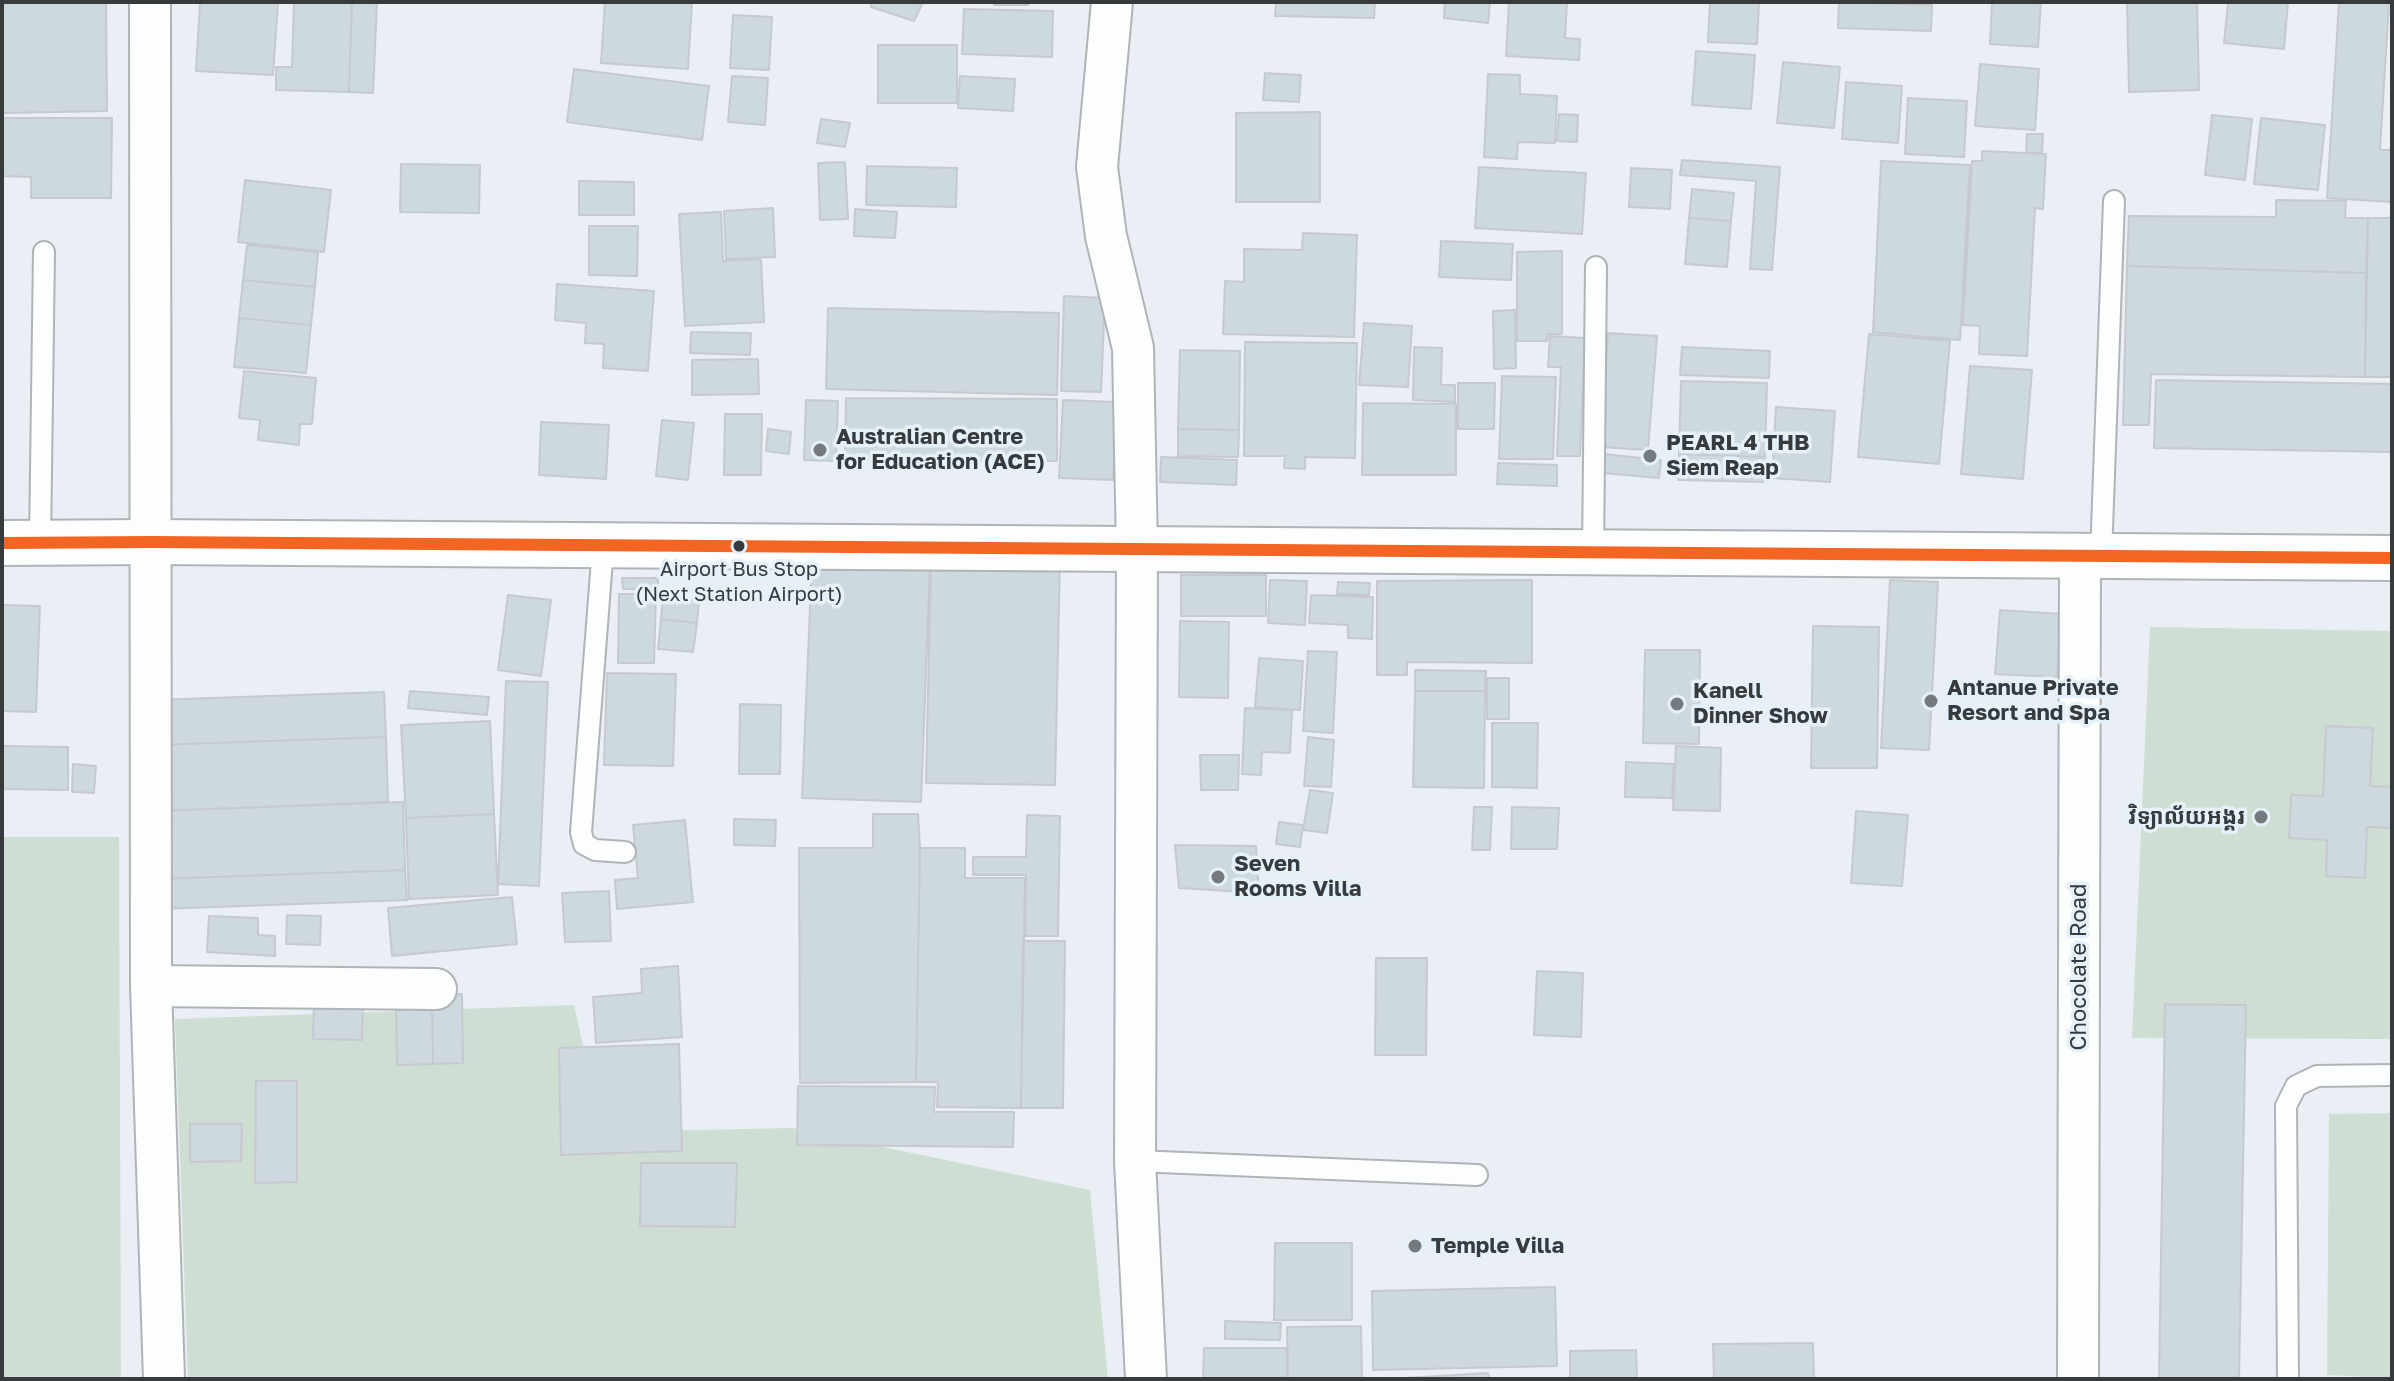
<!DOCTYPE html>
<meta charset="utf-8">
<style>
body{margin:0}
#map{position:relative;width:2394px;height:1381px;overflow:hidden;background:#e9eff4;font-family:"Golos Text",sans-serif}
canvas{display:block}
.frame{position:absolute;inset:0;border:4px solid #373b3e;pointer-events:none}
</style>
<div id="map">
<canvas width="2394" height="1381"></canvas>
<div class="frame"></div>
</div>
<script>
const g = document.querySelector('canvas').getContext('2d');
g.lineJoin = 'round';
function paint(path, color) { g.fillStyle = color; g.fill(path, 'evenodd'); }
const shape = rows => new Path2D(rows.map(r => 'M' + r).join(''));
function strokePath(path, color, width, dash) { g.strokeStyle = color; g.lineWidth = width; g.lineCap = dash ? 'butt' : 'round'; g.setLineDash(dash || []); g.stroke(path); }
function label(font, color, halo, rows, align = 'center') {
  g.font = font + ' "Golos Text","Noto Sans Khmer",sans-serif'; g.lineWidth = 7; g.setLineDash([]); g.textBaseline = 'middle'; g.strokeStyle = halo; g.fillStyle = color; for (const [text, x, y, turn = 0] of rows) {
    g.save(); g.translate(x, y); g.rotate((+turn || 0) * Math.PI / 180); g.textAlign = isNaN(turn) ? turn : align; if (halo) g.strokeText(text, 0, 0); g.fillText(text, 0, 0); g.restore();
  }
}
paint(shape([
 [2150,627,2392,631,2392,1039,2132,1038],
 [2,837,119,837,121,1379,2,1379],
 [574,1005,602,1132,792,1128,1090,1190,1108,1379,188,1379,175,1019],
 [2392,1113,2392,1378,2327,1375,2329,1114]
]), '#ceded2');
const building = shape([
 [2,2,106,2,107,111,3,113,2,2],
 [200,2,278,2,273,75,196,71,200,2],
 [294,2,352,2,349,92,276,90,276,67,292,67,294,2],
 [352,2,377,2,373,93,349,92,352,2],
 [605,2,692,2,688,69,601,63,605,2],
 [871,2,923,2,914,21,871,7,871,2],
 [994,2,1028,2,1028,5,994,5,994,2],
 [1276,2,1375,2,1374,18,1275,16,1276,2],
 [1445,2,1490,2,1488,23,1444,18,1445,2],
 [1509,2,1567,2,1565,38,1580,39,1579,60,1506,56,1509,2],
 [1710,2,1759,2,1757,44,1708,42,1710,2],
 [1839,2,1932,5,1931,31,1838,28,1839,2],
 [1992,2,2041,2,2038,47,1990,44,1992,2],
 [2127,2,2197,2,2199,90,2129,92,2127,2],
 [2228,2,2288,2,2284,49,2224,43,2228,2],
 [2339,2,2389,2,2380,150,2392,150,2392,202,2327,198,2339,2],
 [964,9,1053,11,1052,57,962,54,964,9],
 [733,15,772,17,769,70,730,68,733,15],
 [878,45,957,45,957,103,878,103,878,45],
 [1696,51,1755,55,1751,109,1692,105,1696,51],
 [1783,62,1840,67,1834,128,1777,123,1783,62],
 [1980,64,2039,69,2035,130,1975,126,1980,64],
 [574,69,709,86,702,140,567,122,574,69],
 [1265,73,1301,75,1299,102,1263,100,1265,73],
 [1488,74,1520,75,1520,94,1557,96,1555,143,1518,142,1517,159,1484,157,1488,74],
 [732,76,768,78,765,125,728,122,732,76],
 [960,76,1015,79,1013,111,958,108,960,76],
 [1846,82,1902,86,1898,143,1842,139,1846,82],
 [1908,98,1967,101,1964,157,1905,154,1908,98],
 [1320,112,1320,202,1236,202,1236,113,1320,112],
 [1559,114,1578,115,1577,142,1557,141,1559,114],
 [2212,115,2252,119,2245,180,2205,175,2212,115],
 [2,118,112,118,111,198,31,198,31,177,2,176,2,118],
 [2261,118,2325,125,2318,190,2254,184,2261,118],
 [821,119,850,123,845,147,817,143,821,119],
 [2027,134,2043,134,2042,153,2026,153,2027,134],
 [1982,151,2046,154,2043,209,2035,208,2027,356,1979,354,1980,326,1963,325,1972,161,1982,161,1982,151],
 [1682,160,1780,167,1772,270,1750,269,1756,181,1680,175,1682,160],
 [1881,161,1970,165,1960,340,1873,332,1881,161],
 [845,162,848,219,820,220,818,163,845,162],
 [401,164,480,165,479,213,400,212,401,164],
 [867,166,957,168,956,207,866,205,867,166],
 [1479,167,1586,173,1582,234,1475,228,1479,167],
 [1631,168,1672,170,1670,209,1629,207,1631,168],
 [245,180,331,190,324,252,238,242,245,180],
 [579,181,634,182,634,215,579,215,579,181],
 [1692,189,1734,193,1731,221,1689,218,1692,189],
 [2276,200,2346,201,2345,218,2368,218,2366,273,2127,266,2129,216,2276,217,2276,200],
 [773,208,775,257,726,259,724,211,773,208],
 [855,209,897,212,895,238,854,236,855,209],
 [721,212,723,261,761,259,764,322,685,326,679,214,721,212],
 [1689,218,1731,221,1727,267,1685,264,1689,218],
 [2368,218,2392,218,2392,377,2365,377,2368,218],
 [589,226,638,226,637,276,589,275,589,226],
 [1303,233,1357,235,1354,337,1223,334,1225,281,1244,282,1244,249,1302,250,1303,233],
 [1441,241,1513,244,1511,280,1439,277,1441,241],
 [247,245,318,252,315,287,243,280,247,245],
 [1562,251,1562,334,1548,334,1547,341,1517,341,1517,252,1562,251],
 [2127,266,2366,273,2365,377,2151,374,2149,425,2123,425,2127,266],
 [243,280,315,287,311,325,239,318,243,280],
 [557,284,654,291,648,371,603,368,604,344,585,343,586,323,555,320,557,284],
 [1064,296,1105,298,1101,392,1061,391,1064,296],
 [828,308,1059,313,1057,395,826,389,828,308],
 [1515,310,1516,368,1494,369,1493,311,1515,310],
 [239,318,311,325,306,373,234,367,239,318],
 [1364,323,1412,326,1408,387,1359,385,1364,323],
 [691,332,751,333,750,355,690,353,691,332],
 [1608,333,1657,336,1648,450,1600,447,1608,333],
 [1869,334,1950,341,1939,464,1858,457,1869,334],
 [1550,336,1585,338,1580,456,1557,456,1561,367,1548,367,1550,336],
 [1245,342,1357,343,1355,458,1305,457,1305,469,1284,468,1285,456,1244,456,1245,342],
 [1414,347,1442,348,1441,385,1455,385,1455,402,1413,400,1414,347],
 [1682,347,1770,351,1769,378,1680,375,1682,347],
 [1180,350,1240,351,1239,430,1178,429,1180,350],
 [758,359,759,394,692,395,692,360,758,359],
 [1970,366,2032,370,2023,479,1961,474,1970,366],
 [244,371,316,378,312,424,300,424,299,445,258,440,260,420,239,418,244,371],
 [1502,376,1556,377,1553,459,1499,459,1502,376],
 [2156,380,2392,384,2392,452,2154,448,2156,380],
 [1681,381,1767,383,1765,457,1679,454,1681,381],
 [1458,383,1495,383,1494,429,1458,429,1458,383],
 [846,398,1057,399,1057,461,845,461,846,398],
 [806,400,838,401,836,461,804,460,806,400],
 [1063,400,1117,402,1113,480,1059,478,1063,400],
 [1363,403,1456,404,1456,475,1362,475,1363,403],
 [1776,407,1835,411,1830,482,1772,478,1776,407],
 [725,414,762,414,761,475,724,475,725,414],
 [662,420,694,423,688,480,656,476,662,420],
 [541,422,609,425,606,479,539,475,541,422],
 [768,429,791,432,789,454,766,451,768,429],
 [1178,429,1239,430,1238,457,1178,456,1178,429],
 [1604,454,1661,460,1659,478,1602,473,1604,454],
 [1679,454,1765,457,1764,482,1678,480,1679,454],
 [1161,457,1237,460,1236,485,1160,482,1161,457],
 [1498,463,1557,465,1557,486,1497,484,1498,463],
 [931,557,1060,559,1055,785,926,783,931,557],
 [812,560,930,564,921,802,802,798,812,560],
 [1181,575,1266,575,1266,616,1181,616,1181,575],
 [622,578,658,578,658,589,623,589,622,578],
 [1270,580,1307,581,1305,625,1268,623,1270,580],
 [1532,580,1532,663,1407,662,1407,675,1377,675,1377,581,1532,580],
 [1890,580,1938,582,1929,750,1881,748,1890,580],
 [1338,582,1370,583,1369,595,1337,594,1338,582],
 [619,594,656,594,654,663,618,663,619,594],
 [508,595,551,600,541,676,498,670,508,595],
 [1311,595,1373,597,1372,639,1348,638,1348,625,1309,623,1311,595],
 [663,597,699,601,697,623,661,619,663,597],
 [2,605,40,606,36,712,2,711,2,605],
 [2000,610,2061,614,2057,677,1995,674,2000,610],
 [661,619,697,623,693,652,658,649,661,619],
 [1180,621,1229,622,1228,698,1179,697,1180,621],
 [1813,626,1879,627,1877,768,1811,768,1813,626],
 [1645,650,1700,650,1699,744,1643,743,1645,650],
 [1308,651,1337,652,1333,733,1303,731,1308,651],
 [1259,658,1303,661,1300,710,1255,707,1259,658],
 [1415,670,1486,671,1485,691,1415,691,1415,670],
 [607,673,676,674,673,766,604,765,607,673],
 [1487,678,1509,678,1509,719,1487,719,1487,678],
 [506,681,548,682,539,886,498,884,506,681],
 [410,691,489,697,487,715,408,708,410,691],
 [1415,691,1485,691,1484,788,1413,787,1415,691],
 [384,692,386,737,155,745,154,700,384,692],
 [740,704,781,705,780,774,739,774,740,704],
 [1245,708,1292,710,1290,753,1262,752,1261,775,1242,774,1245,708],
 [490,721,494,814,406,818,401,725,490,721],
 [1492,723,1538,723,1537,788,1492,787,1492,723],
 [2326,726,2373,728,2370,786,2392,787,2392,828,2367,827,2365,878,2326,876,2327,840,2289,838,2291,795,2323,796,2326,726],
 [386,737,388,802,158,811,155,745,386,737],
 [1308,737,1334,740,1331,787,1304,786,1308,737],
 [2,746,68,747,68,790,2,789,2,746],
 [1676,746,1721,748,1720,811,1673,810,1676,746],
 [1200,755,1239,755,1238,790,1201,790,1200,755],
 [1626,762,1674,764,1672,798,1625,797,1626,762],
 [73,764,96,766,94,793,72,792,73,764],
 [1310,790,1333,793,1327,833,1303,830,1310,790],
 [403,802,405,870,160,879,158,811,403,802],
 [1474,807,1492,807,1490,850,1472,850,1474,807],
 [1512,807,1559,808,1557,849,1511,849,1512,807],
 [1856,811,1908,815,1902,886,1851,883,1856,811],
 [494,814,498,895,409,899,406,818,494,814],
 [873,814,918,814,920,848,916,1082,800,1083,799,848,873,848,873,814],
 [1027,815,1060,816,1058,936,1025,936,1026,875,973,875,973,857,1026,857,1027,815],
 [734,819,776,820,775,846,734,845,734,819],
 [685,820,693,902,617,909,615,880,638,878,633,825,685,820],
 [1279,822,1303,825,1300,847,1276,844,1279,822],
 [1175,845,1256,846,1259,893,1179,888,1175,845],
 [920,848,965,848,965,878,1025,878,1021,1108,937,1107,938,1082,916,1082,920,848],
 [405,870,407,900,161,909,160,879,405,870],
 [609,891,611,941,565,942,562,893,609,891],
 [512,897,517,944,392,956,388,908,512,897],
 [287,915,321,916,320,945,286,944,287,915],
 [209,916,258,918,258,935,275,936,275,956,207,952,209,916],
 [1023,941,1065,941,1063,1108,1021,1108,1023,941],
 [1376,958,1427,958,1426,1055,1375,1055,1376,958],
 [678,966,682,1037,596,1043,593,997,642,993,641,969,678,966],
 [1537,971,1583,973,1581,1037,1534,1035,1537,971],
 [462,994,463,1063,433,1064,432,995,462,994],
 [432,995,433,1064,397,1065,396,996,432,995],
 [314,999,363,1000,362,1040,313,1039,314,999],
 [2165,1004,2246,1005,2239,1379,2159,1379,2165,1004],
 [679,1044,682,1151,561,1155,559,1048,679,1044],
 [256,1081,297,1081,297,1182,255,1183,256,1081],
 [798,1086,935,1087,934,1112,1014,1112,1013,1147,797,1145,798,1086],
 [190,1124,242,1124,241,1161,190,1162,190,1124],
 [641,1163,737,1163,735,1227,640,1226,641,1163],
 [1275,1243,1352,1243,1352,1320,1274,1320,1275,1243],
 [1555,1287,1557,1366,1373,1370,1372,1291,1555,1287],
 [1225,1321,1281,1323,1280,1340,1225,1339,1225,1321],
 [1361,1326,1362,1379,1288,1379,1287,1327,1361,1326],
 [1813,1343,1814,1379,1714,1379,1713,1344,1813,1343],
 [1204,1348,1287,1348,1287,1379,1203,1379,1204,1348],
 [1636,1350,1637,1379,1570,1379,1570,1351,1636,1350],
 [1488,1373,1489,1379,1388,1379,1488,1373]
]);
paint(building, '#cdd8df');
strokePath(building, '#c6cace', 2);
const service = shape([
 [40,544,44,252],
 [603,547,581,832,584,844,595,850,625,852],
 [1593,553,1596,267],
 [2101,556,2114,201],
 [1135,1161,1477,1175],
 [2288,1379,2286,1106,2296,1086,2317,1076,2392,1075]
]);
const minor = shape([
 [150,2,151,986,164,1379],
 [1112,2,1097,167,1106,236,1133,348,1137,551,1135,1161,1146,1379],
 [151,986,436,989],
 [2078,1379,2080,556]
]);
const secondary = shape([
 [2,543,152,542,2392,558]
]);
strokePath(service, '#afb4b7', 24);
strokePath(minor, '#afb4b7', 44);
strokePath(secondary, '#afb4b7', 48);
strokePath(service, '#fcfdfd', 20);
strokePath(minor, '#fcfdfd', 40);
strokePath(secondary, '#fcfdfd', 44);
strokePath(shape([
 [2,543,152,542,2392,558]
]), '#f26522', 12);
for (const [x, y, r, color] of [
 [820,450,8,"#757a7e"],
 [1650,456,8,"#757a7e"],
 [739,546,7,"#373b3e"],
 [1931,701,8,"#757a7e"],
 [1677,704,8,"#757a7e"],
 [2261,817,8,"#757a7e"],
 [1218,877,8,"#757a7e"],
 [1415,1246,8,"#757a7e"]
]) { const dot = new Path2D(); dot.arc(x, y, r, 0, 2 * Math.PI); g.fillStyle = color; g.fill(dot); strokePath(dot, '#e5f0f8', 3); }
label('20px', '#373b3e', '#e5f0f8', [
 ["Airport Bus Stop",739,570],
 ["(Next Station Airport)",739,595]
]);
label('bold 22px', '#373b3e', '#e5f0f8', [
 ["Australian Centre",836,437],
 ["for Education (ACE)",836,462],
 ["PEARL 4 THB",1666,443],
 ["Siem Reap",1666,468],
 ["Antanue Private",1947,688],
 ["Resort and Spa",1947,713],
 ["Kanell",1693,691],
 ["Dinner Show",1693,716],
 ["វិទ្យាល័យអង្គរ",2245,817,"right"],
 ["Seven",1234,864],
 ["Rooms Villa",1234,889],
 ["Temple Villa",1431,1246]
], 'left');
label('22px', '#373b3e', '#e5f0f8', [
 ["Chocolate Road",2079,967,-90]
]);
</script>
